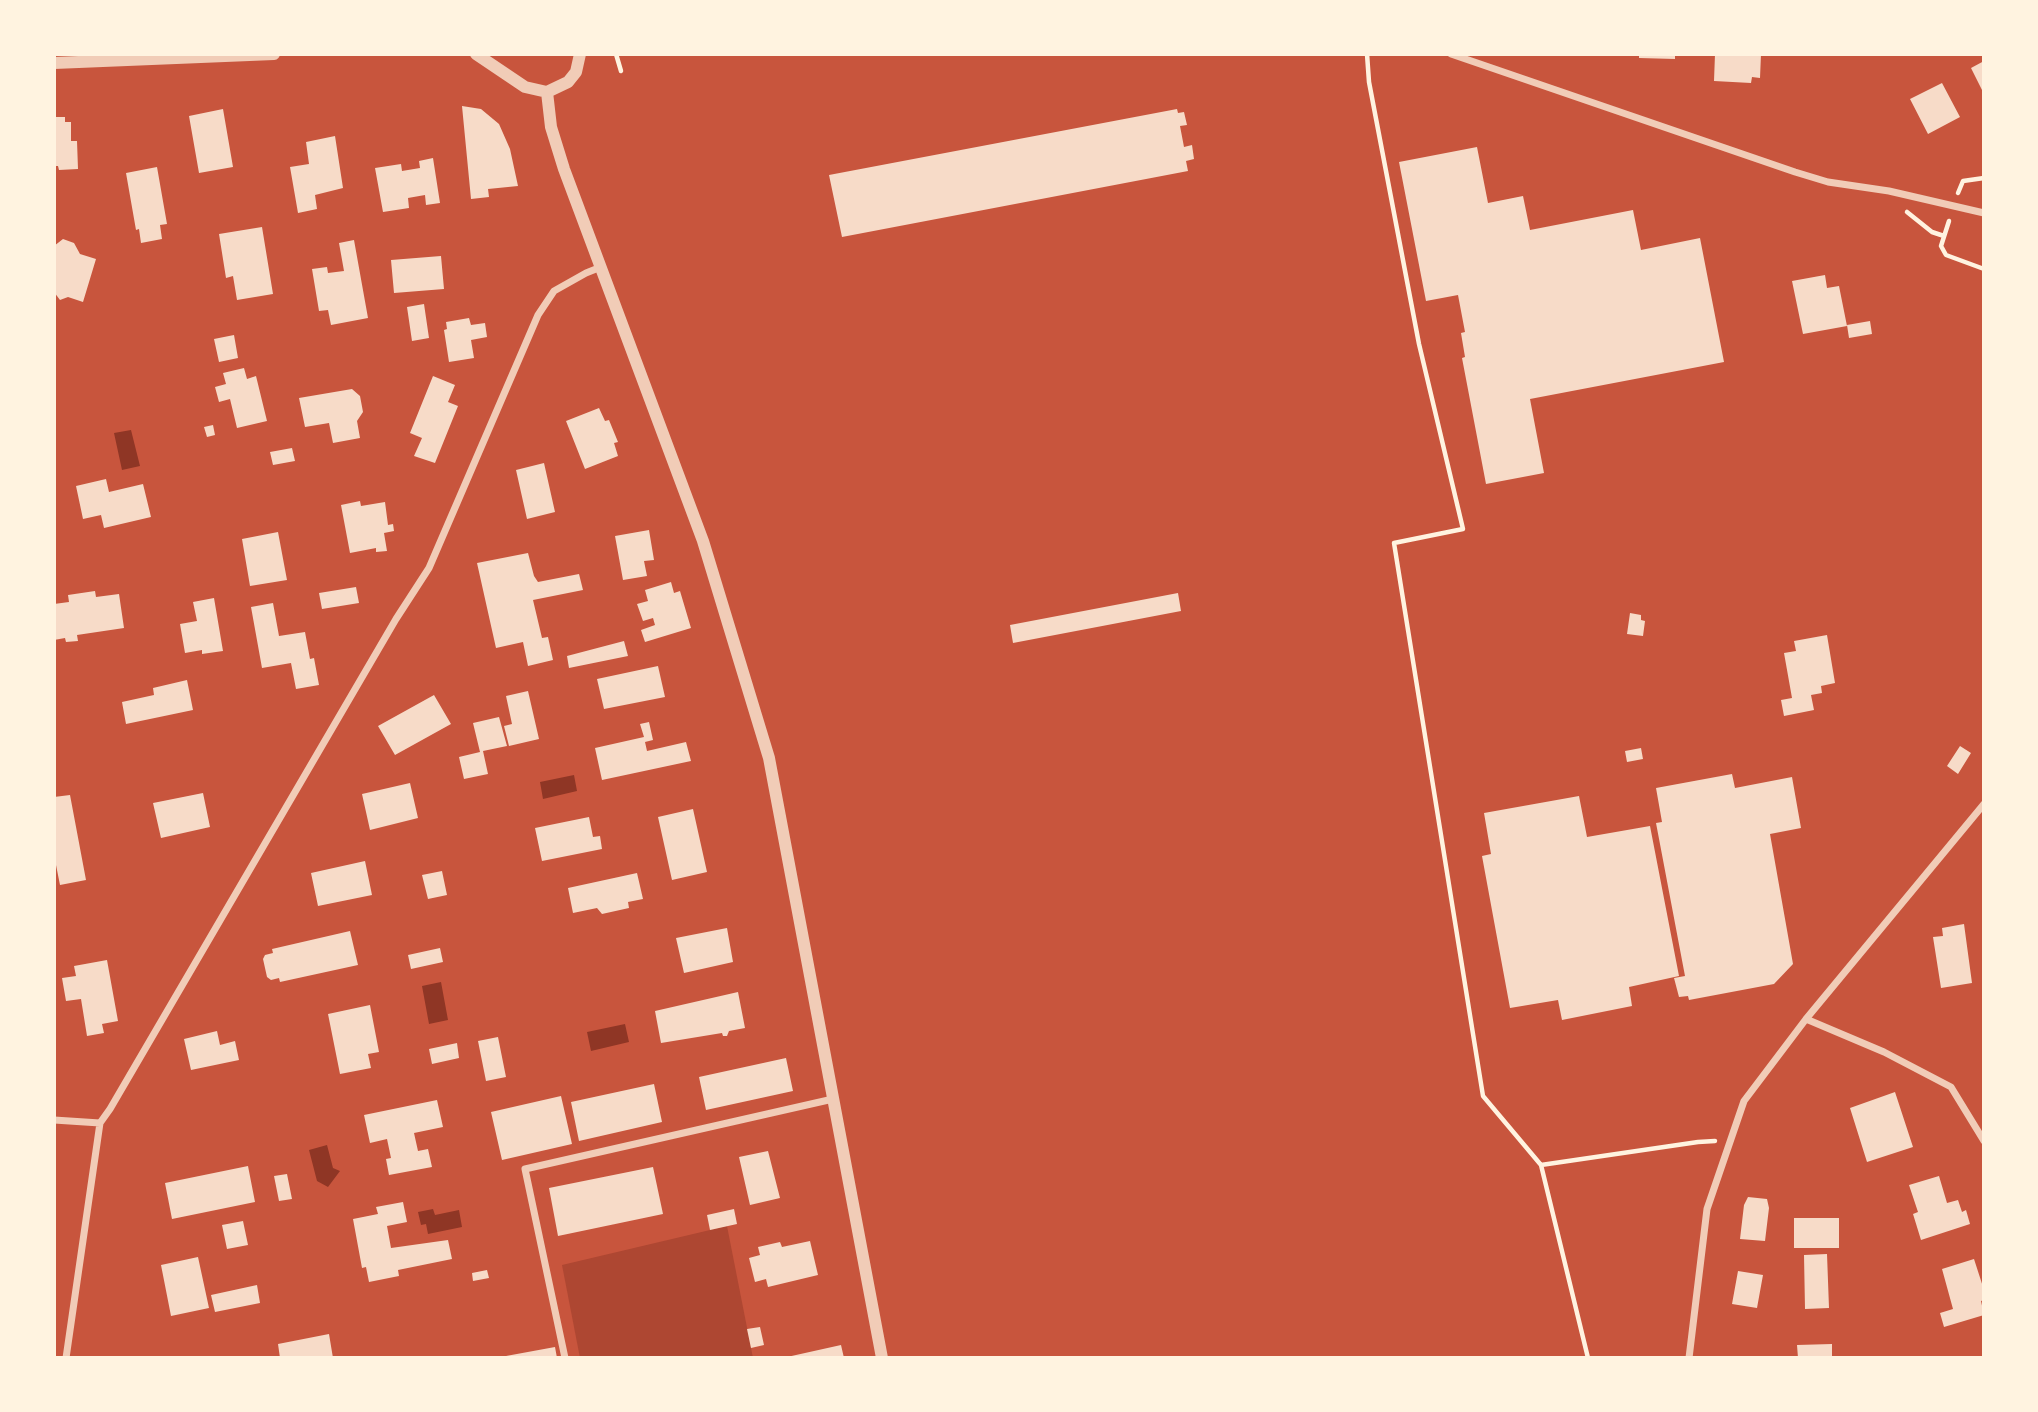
<!DOCTYPE html>
<style>
body{margin:0}
#map{position:relative;width:2038px;height:1412px;overflow:hidden;background:#c8553d;font-family:"Sofia Sans Condensed",sans-serif}
canvas{display:block}
.frame{position:absolute;inset:0;border:56px solid #fff3e0;pointer-events:none}
</style>
<div id="map">
<canvas width="2038" height="1412"></canvas>
<div class="frame"></div>
</div>
<script>
const g = document.querySelector('canvas').getContext('2d');
g.lineJoin = 'round';
function paint(path, color) { g.fillStyle = color; g.fill(path, 'evenodd'); }
const shape = rows => new Path2D(rows.map(r => 'M' + r).join(''));
function strokePath(path, color, width, dash) { g.strokeStyle = color; g.lineWidth = width; g.lineCap = dash ? 'butt' : 'round'; g.setLineDash(dash || []); g.stroke(path); }
paint(shape([
 [727,1226,753,1358,580,1358,562,1265]
]), '#ae4732');
paint(shape([
 [131,430,140,466,122,470,114,433],
 [574,775,577,791,543,799,540,782],
 [441,982,448,1020,429,1024,422,986],
 [625,1024,629,1042,591,1051,587,1032],
 [327,1145,333,1168,340,1171,328,1187,317,1181,309,1150],
 [433,1209,435,1215,459,1210,462,1227,428,1234,426,1224,421,1225,418,1212]
]), '#8f3625');
paint(shape([
 [1639,54,1675,54,1675,59,1639,58],
 [1715,54,1761,54,1760,78,1752,77,1751,83,1714,81],
 [1984,61,1984,94,1971,68],
 [1942,83,1960,117,1928,134,1910,99],
 [462,106,481,109,499,124,510,149,518,186,488,189,489,197,471,199],
 [223,109,233,167,199,173,189,116],
 [1177,109,1178,113,1184,112,1187,125,1180,126,1184,147,1192,145,1194,159,1186,161,1188,171,842,237,829,175],
 [54,117,65,117,65,122,71,122,71,141,77,141,78,169,59,170,58,166,54,166],
 [335,136,343,188,315,195,317,209,298,213,290,167,309,164,306,142],
 [1477,147,1488,203,1523,196,1530,230,1633,210,1641,250,1700,238,1724,362,1530,399,1544,473,1486,484,1462,358,1465,357,1461,333,1465,332,1458,295,1426,301,1399,162],
 [433,158,440,203,426,205,425,195,408,198,409,208,383,212,375,168,401,164,402,171,420,168,419,161],
 [157,167,167,224,160,225,162,239,141,243,139,229,136,230,126,173],
 [262,227,273,294,237,300,233,276,226,278,219,234],
 [63,239,74,243,80,254,96,259,83,302,68,297,60,300,54,292,54,246],
 [354,240,368,318,331,325,328,310,319,311,312,269,327,267,328,273,344,271,339,243],
 [441,256,444,289,394,293,391,260],
 [1825,275,1827,288,1839,286,1847,326,1803,334,1792,281],
 [424,304,429,338,412,341,407,307],
 [469,318,471,325,485,323,487,337,471,340,474,358,449,362,444,330,447,329,446,322],
 [1870,321,1872,334,1849,338,1847,325],
 [234,335,238,358,219,362,214,339],
 [244,368,247,379,256,376,267,421,237,428,230,399,219,402,215,387,226,384,223,373],
 [433,376,455,385,448,402,458,406,435,463,414,456,422,438,410,433],
 [352,389,360,396,363,412,357,421,360,438,333,443,329,423,305,427,299,398],
 [599,408,605,421,609,420,618,442,614,443,618,456,585,469,566,421],
 [213,425,215,435,207,437,204,427],
 [292,448,295,461,273,465,270,452],
 [544,463,555,512,527,519,516,470],
 [106,479,109,492,143,484,151,517,104,528,101,515,83,519,76,486],
 [360,501,361,506,385,502,388,525,393,524,394,531,384,533,387,551,376,552,376,548,350,553,341,505],
 [649,530,654,560,644,561,647,576,623,580,615,536],
 [278,532,287,580,250,586,242,539],
 [528,553,534,576,538,582,579,574,583,590,533,600,542,638,548,637,553,660,528,666,523,642,496,648,477,563],
 [671,582,674,593,680,591,691,628,645,642,641,630,655,625,653,618,643,621,637,604,648,601,645,590],
 [356,587,359,603,322,609,319,593],
 [95,591,96,597,119,594,124,628,77,635,78,641,66,642,65,638,54,640,54,604,69,602,68,595],
 [1178,593,1181,611,1013,643,1010,625],
 [214,598,223,651,202,654,202,650,185,653,180,624,197,621,193,602],
 [273,603,279,636,305,632,310,659,314,658,319,685,296,689,291,663,262,668,251,607],
 [1630,613,1641,615,1641,620,1645,621,1643,636,1627,634],
 [1827,635,1835,683,1821,686,1822,693,1811,695,1814,710,1784,716,1781,700,1792,698,1784,653,1796,651,1794,641],
 [624,641,628,656,569,668,567,656],
 [658,666,665,697,604,709,597,679],
 [187,680,193,710,126,724,122,702,154,695,153,688],
 [528,691,539,739,509,746,504,726,512,724,506,696],
 [434,695,451,724,395,755,378,726],
 [499,717,507,746,483,751,488,774,464,779,459,757,480,752,473,723],
 [649,722,653,740,645,742,647,751,686,742,691,761,602,780,595,748,644,737,640,724],
 [1960,746,1971,753,1958,774,1947,766],
 [1641,748,1643,759,1627,762,1625,751],
 [1732,774,1735,788,1792,777,1801,828,1770,834,1793,964,1774,984,1689,1000,1688,996,1679,997,1674,978,1685,976,1656,823,1662,822,1656,788],
 [410,783,418,818,370,830,362,794],
 [203,793,210,827,161,838,153,803],
 [70,795,86,880,60,885,54,855,54,797],
 [1579,796,1587,837,1650,826,1679,976,1629,987,1632,1006,1562,1020,1558,1000,1510,1008,1482,856,1491,854,1484,813],
 [693,809,707,872,672,880,658,817],
 [589,817,593,837,600,836,602,849,542,861,535,828],
 [365,861,372,895,318,906,311,873],
 [442,871,447,895,428,899,422,875],
 [637,873,643,899,628,902,629,908,602,914,597,908,573,913,568,888],
 [1964,924,1972,983,1941,988,1933,937,1943,936,1942,928],
 [727,928,733,962,684,973,676,938],
 [350,931,358,965,280,982,279,978,271,980,267,977,263,959,265,955,273,953,272,949],
 [440,948,443,962,411,969,408,955],
 [107,960,118,1021,102,1024,104,1033,87,1036,81,999,66,1001,62,978,76,976,74,966],
 [738,992,745,1028,729,1031,727,1036,723,1036,722,1033,661,1043,655,1011],
 [370,1005,379,1052,368,1054,371,1068,340,1074,328,1014],
 [217,1031,220,1045,235,1041,239,1060,191,1070,184,1039],
 [498,1037,506,1077,486,1081,478,1041],
 [457,1043,459,1058,432,1064,429,1049],
 [786,1058,793,1091,706,1110,699,1077],
 [654,1084,662,1122,579,1141,571,1102],
 [1895,1092,1913,1147,1867,1162,1850,1108],
 [561,1096,572,1144,502,1160,491,1112],
 [437,1100,443,1127,414,1133,418,1151,428,1149,432,1167,389,1175,386,1159,391,1158,387,1139,370,1143,364,1115],
 [768,1151,780,1198,750,1205,739,1157],
 [248,1166,255,1202,172,1219,165,1183],
 [653,1167,663,1214,558,1236,549,1188],
 [287,1174,292,1199,279,1201,274,1176],
 [1939,1176,1947,1203,1958,1200,1962,1212,1966,1210,1970,1224,1921,1240,1913,1214,1918,1212,1909,1185],
 [1748,1197,1767,1199,1769,1208,1765,1241,1740,1239,1744,1205],
 [403,1202,407,1222,387,1226,391,1248,448,1240,452,1259,398,1270,399,1276,369,1282,366,1267,362,1268,353,1219,378,1214,376,1207],
 [734,1209,737,1224,710,1230,707,1215],
 [1794,1218,1839,1218,1839,1248,1794,1248],
 [243,1221,248,1245,227,1249,222,1225],
 [810,1241,818,1275,768,1287,766,1279,755,1282,749,1258,760,1255,758,1247,780,1242,782,1247],
 [1827,1254,1829,1308,1805,1309,1804,1255],
 [198,1257,209,1308,171,1316,161,1265],
 [1974,1259,1984,1290,1984,1300,1981,1301,1984,1315,1944,1327,1940,1313,1953,1309,1942,1269],
 [487,1270,489,1278,473,1281,472,1273],
 [1738,1271,1763,1275,1757,1308,1732,1304],
 [257,1285,260,1303,215,1312,211,1295],
 [760,1327,764,1345,751,1348,747,1329],
 [329,1334,333,1358,280,1358,278,1344],
 [1832,1344,1832,1358,1798,1358,1797,1345],
 [841,1345,844,1358,787,1358,787,1357],
 [555,1347,557,1358,506,1358,506,1356]
]), '#f7dbc8');
strokePath(shape([
 [616,54,621,71],
 [1367,54,1369,82,1419,344,1463,529,1394,543,1483,1096,1541,1165,1698,1142,1715,1141],
 [1958,193,1963,181,1984,178],
 [1907,212,1932,232,1944,236],
 [1949,221,1941,246,1946,255,1984,269],
 [1541,1165,1588,1358]
]), '#fff3e0', 4.5);
strokePath(shape([
 [1451,54,1795,172,1828,182,1889,191,1984,213],
 [1806,1019,1884,1052,1951,1087,1984,1141],
 [54,1120,100,1123],
 [66,1358,100,1123,110,1109,396,619,429,568,538,315,554,291,586,273,601,267],
 [565,1358,525,1169,833,1099],
 [1689,1358,1707,1209,1744,1101,1806,1019,1984,804]
]), '#f1ccb7', 7);
strokePath(shape([
 [476,54,525,87,547,92,568,82,576,72,580,54],
 [54,63,274,54],
 [547,92,551,127,564,169,703,541,769,758,882,1358]
]), '#f1ccb7', 12);
</script>
